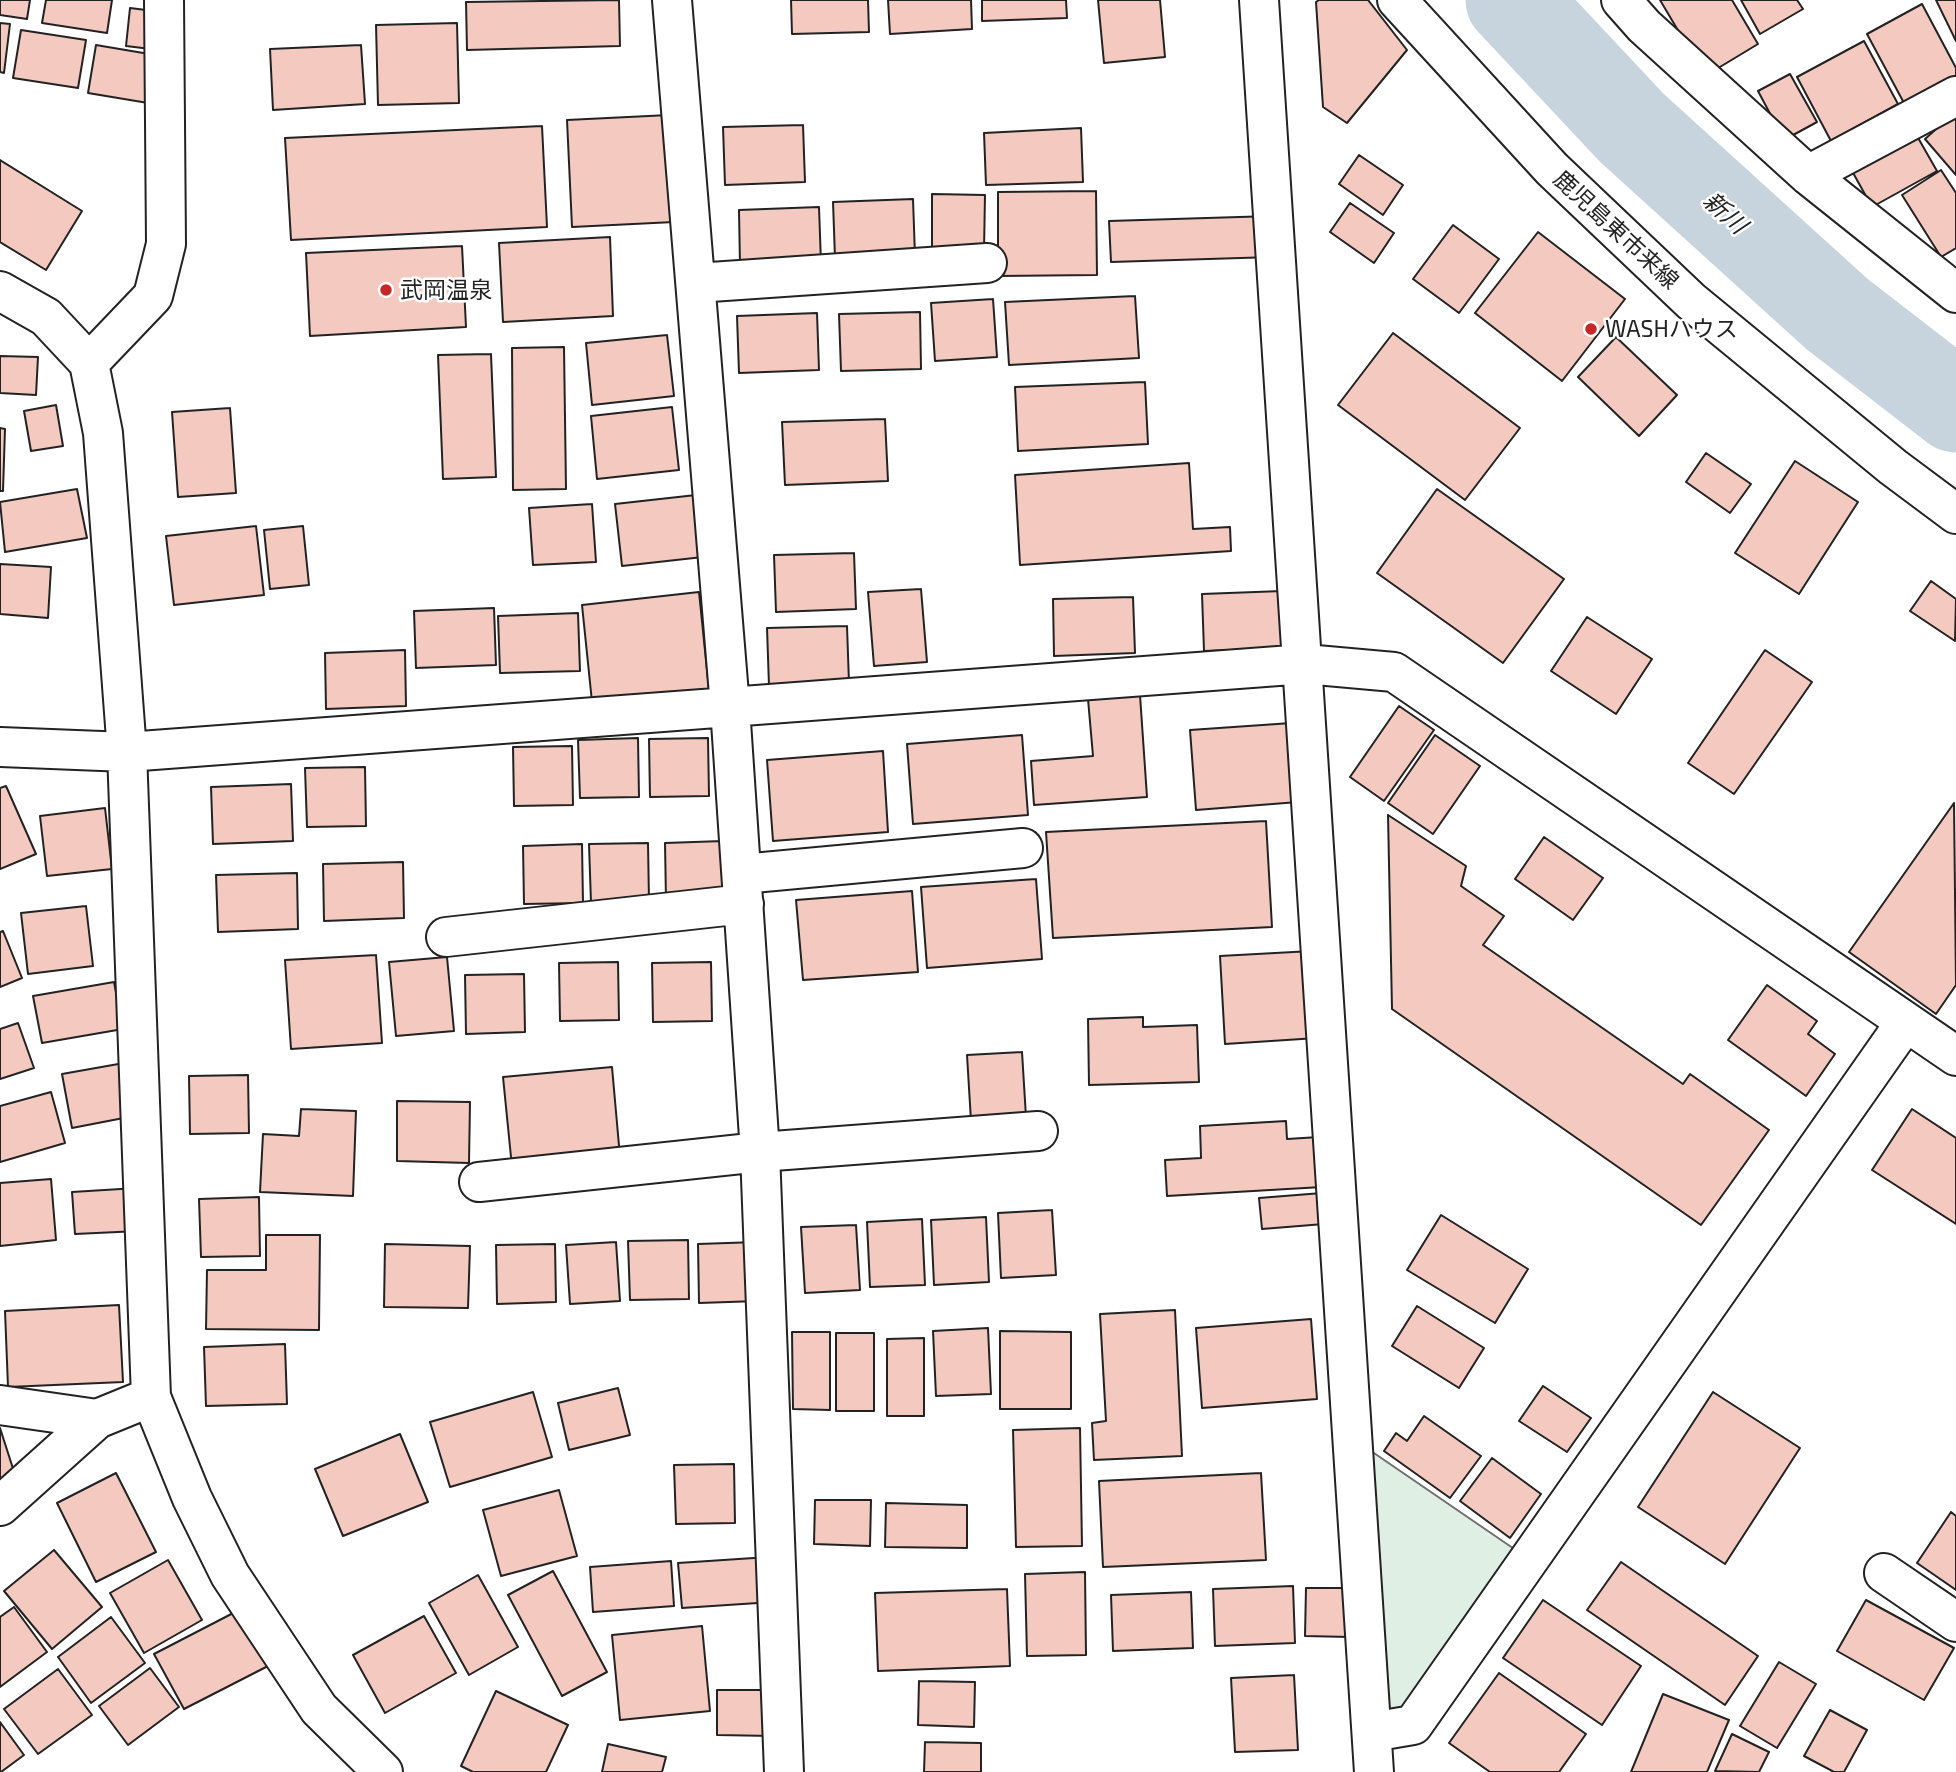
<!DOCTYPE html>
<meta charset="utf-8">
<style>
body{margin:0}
canvas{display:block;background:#fff}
</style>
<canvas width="1956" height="1772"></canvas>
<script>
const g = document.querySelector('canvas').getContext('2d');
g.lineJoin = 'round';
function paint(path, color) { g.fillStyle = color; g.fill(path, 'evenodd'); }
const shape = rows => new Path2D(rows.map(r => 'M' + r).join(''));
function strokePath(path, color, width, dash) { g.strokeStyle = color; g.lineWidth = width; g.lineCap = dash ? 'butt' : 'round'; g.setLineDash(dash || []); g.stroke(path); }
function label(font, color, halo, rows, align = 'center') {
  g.font = font + ' "Exo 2","Noto Sans JP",sans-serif'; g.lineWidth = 5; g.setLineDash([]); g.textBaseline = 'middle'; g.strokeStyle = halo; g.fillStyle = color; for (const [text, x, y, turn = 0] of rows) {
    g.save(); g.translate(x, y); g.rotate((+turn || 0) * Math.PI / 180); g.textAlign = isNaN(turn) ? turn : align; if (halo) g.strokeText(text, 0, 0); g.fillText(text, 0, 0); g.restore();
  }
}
const green = shape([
 [1371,1451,1523,1555,1408,1717,1389,1721,1371,1451]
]);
paint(green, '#e0efe3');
strokePath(green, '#6f6f6f', 2);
strokePath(shape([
 [1512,0,1632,128,1837,314,1956,406]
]), '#c7d3dd', 93);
const building = shape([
 [0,0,30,0,27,19,0,15,0,0],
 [46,0,112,0,107,33,42,23,46,0],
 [619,0,620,46,467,50,466,2,619,0],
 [791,0,868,0,869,32,792,34,791,0],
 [888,0,971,0,972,29,890,34,888,0],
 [982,0,1066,0,1067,18,982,21,982,0],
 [1098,0,1160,0,1165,57,1104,63,1098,0],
 [1319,0,1368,0,1407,50,1347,123,1323,107,1316,2,1319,0],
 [1660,0,1732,0,1758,44,1705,76,1660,0],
 [1741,0,1797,0,1803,9,1760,34,1741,0],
 [1936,0,1956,0,1956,41,1936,0],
 [1922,4,1956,68,1956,76,1904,103,1867,34,1922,4],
 [130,8,162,12,159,50,126,46,130,8],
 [0,23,10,24,4,73,0,72,0,23],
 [457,23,459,103,378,105,376,25,457,23],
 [21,30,86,40,78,88,13,78,21,30],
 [1864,41,1898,104,1831,141,1797,77,1864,41],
 [96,45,161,56,154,104,88,93,96,45],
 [361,45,365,104,273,110,270,49,361,45],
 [1790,74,1817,122,1784,140,1758,91,1790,74],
 [1953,114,1956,117,1956,175,1925,139,1953,114],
 [669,115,674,222,572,227,567,120,669,115],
 [803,125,805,182,725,185,723,127,803,125],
 [542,126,547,227,291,240,285,138,542,126],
 [1081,128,1083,182,986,185,984,133,1081,128],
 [1917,136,1937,171,1872,207,1852,171,1917,136],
 [1359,155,1403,185,1383,215,1339,184,1359,155],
 [0,160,82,211,46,270,0,242,0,160],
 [1941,170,1956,193,1956,248,1941,257,1902,195,1941,170],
 [1096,191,1097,275,998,276,998,192,1096,191],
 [932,194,985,195,984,251,932,251,932,194],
 [913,199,915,256,835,258,833,202,913,199],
 [1350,203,1394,233,1374,263,1330,232,1350,203],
 [819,207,821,263,740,266,739,210,819,207],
 [1272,216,1273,257,1111,262,1109,221,1272,216],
 [1453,225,1499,259,1459,313,1413,279,1453,225],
 [1538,232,1625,299,1562,381,1475,313,1538,232],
 [610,237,613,316,503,322,499,243,610,237],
 [462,246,466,327,310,336,306,253,462,246],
 [1135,296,1139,358,1009,365,1005,302,1135,296],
 [993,299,997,357,935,361,931,303,993,299],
 [920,312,921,369,841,371,839,314,920,312],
 [817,313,819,370,739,373,737,316,817,313],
 [1393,333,1520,428,1465,500,1338,405,1393,333],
 [667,335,674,396,592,405,586,343,667,335],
 [1616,337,1677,395,1639,436,1578,377,1616,337],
 [564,347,566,489,513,490,512,348,564,347],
 [491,354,496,477,443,479,438,355,491,354],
 [0,356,38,357,36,395,0,393,0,356],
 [1145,382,1148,444,1018,451,1015,387,1145,382],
 [56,405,63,446,31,451,24,411,56,405],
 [672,407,679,470,597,479,591,416,672,407],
 [230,408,236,493,178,497,172,412,230,408],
 [885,419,888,481,785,485,782,422,885,419],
 [0,428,5,429,3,491,0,491,0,428],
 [1706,453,1751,484,1730,513,1686,482,1706,453],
 [1795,461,1858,502,1799,594,1735,553,1795,461],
 [1189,463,1193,529,1230,527,1231,551,1020,565,1015,475,1189,463],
 [77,489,87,538,5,552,0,502,77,489],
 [1437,489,1564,579,1503,663,1377,573,1437,489],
 [696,495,703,557,622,566,615,504,696,495],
 [592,504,596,562,533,565,529,508,592,504],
 [256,526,264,595,174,605,166,536,256,526],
 [303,526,309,585,270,589,264,530,303,526],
 [854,553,856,609,776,612,774,555,854,553],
 [0,564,51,567,48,618,0,614,0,564],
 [1931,581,1956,599,1955,641,1910,611,1931,581],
 [921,589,927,662,874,666,868,592,921,589],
 [1282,591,1284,648,1204,651,1202,594,1282,591],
 [699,592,709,690,592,702,582,605,699,592],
 [1133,597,1135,653,1054,656,1053,599,1133,597],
 [494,608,496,665,416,668,414,611,494,608],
 [578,613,580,671,500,673,498,616,578,613],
 [1587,617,1652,659,1616,714,1551,671,1587,617],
 [847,626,849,683,769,686,767,628,847,626],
 [405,650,406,706,326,709,325,653,405,650],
 [1765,650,1812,682,1734,794,1688,763,1765,650],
 [1140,695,1147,797,1034,805,1031,761,1093,756,1088,699,1140,695],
 [1399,706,1434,730,1384,801,1350,777,1399,706],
 [1306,722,1311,801,1196,810,1190,730,1306,722],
 [1022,735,1028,815,913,824,907,744,1022,735],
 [1435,735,1480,766,1433,834,1388,803,1435,735],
 [638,738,639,797,580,798,578,740,638,738],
 [708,738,709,796,650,797,649,739,708,738],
 [572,746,573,805,514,806,513,747,572,746],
 [883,751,888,832,773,841,767,760,883,751],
 [365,767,366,826,307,827,305,768,365,767],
 [291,784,293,841,213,844,211,787,291,784],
 [6,786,36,854,0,869,0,788,6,786],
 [1954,803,1956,985,1936,1014,1849,952,1954,803],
 [105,808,112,869,47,876,40,816,105,808],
 [1388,815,1466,866,1461,886,1504,916,1483,945,1683,1084,1690,1074,1769,1130,1701,1225,1392,1009,1388,815],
 [1266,821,1272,927,1053,938,1046,832,1266,821],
 [1544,837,1603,878,1573,920,1515,879,1544,837],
 [723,841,725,899,666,901,665,843,723,841],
 [648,843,649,901,591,903,589,844,648,843],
 [582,844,583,903,524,904,523,846,582,844],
 [403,862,404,918,324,921,323,864,403,862],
 [297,873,298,929,218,932,216,875,297,873],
 [1036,879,1042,959,927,968,921,887,1036,879],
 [912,891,918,972,803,980,796,900,912,891],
 [86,906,93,966,28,974,21,913,86,906],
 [3,931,22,978,0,987,0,932,3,931],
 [1312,951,1317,1038,1225,1044,1220,956,1312,951],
 [376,955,382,1043,291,1049,285,960,376,955],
 [447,957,454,1031,396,1036,389,962,447,957],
 [618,962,619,1020,560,1021,559,963,618,962],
 [711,962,712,1021,653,1022,652,963,711,962],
 [524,974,525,1032,466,1034,465,975,524,974],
 [114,982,123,1029,42,1043,33,996,114,982],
 [1767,985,1817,1021,1808,1034,1835,1054,1806,1096,1728,1040,1767,985],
 [1143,1017,1143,1027,1197,1025,1199,1082,1089,1085,1088,1019,1143,1017],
 [18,1023,34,1068,0,1079,0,1029,18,1023],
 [1022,1052,1026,1117,971,1121,967,1055,1022,1052],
 [124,1063,134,1116,72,1128,62,1074,124,1063],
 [612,1067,620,1157,512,1167,503,1077,612,1067],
 [248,1075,249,1133,190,1134,189,1076,248,1075],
 [51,1092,65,1143,0,1162,0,1106,51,1092],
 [397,1101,470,1102,469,1163,397,1161,397,1101],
 [301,1109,356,1111,353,1196,260,1192,263,1134,299,1136,301,1109],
 [1912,1109,1956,1138,1956,1224,1872,1170,1912,1109],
 [1286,1121,1287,1139,1319,1137,1322,1187,1167,1196,1165,1160,1201,1158,1200,1126,1286,1121],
 [51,1179,56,1240,0,1246,0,1183,51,1179],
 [137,1188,139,1231,75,1234,72,1192,137,1188],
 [1322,1193,1324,1224,1262,1229,1259,1198,1322,1193],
 [259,1197,260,1256,201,1257,199,1199,259,1197],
 [1052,1210,1056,1275,1001,1278,998,1213,1052,1210],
 [1441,1215,1528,1269,1495,1323,1407,1270,1441,1215],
 [986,1217,989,1282,934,1285,931,1220,986,1217],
 [922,1219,925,1285,870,1287,867,1222,922,1219],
 [856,1225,860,1290,805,1293,801,1227,856,1225],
 [266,1235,320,1235,319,1330,206,1329,207,1270,266,1270,266,1235],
 [688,1240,689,1299,630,1300,628,1241,688,1240],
 [616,1242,620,1301,570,1304,566,1245,616,1242],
 [757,1242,758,1301,699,1303,698,1244,757,1242],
 [385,1244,470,1246,468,1308,384,1307,385,1244],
 [555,1244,556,1302,497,1304,496,1245,555,1244],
 [119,1305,123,1382,8,1387,5,1311,119,1305],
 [1417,1306,1484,1348,1459,1388,1392,1346,1417,1306],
 [1175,1310,1182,1456,1094,1460,1092,1423,1106,1421,1100,1314,1175,1310],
 [1311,1319,1317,1399,1202,1408,1196,1328,1311,1319],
 [988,1328,991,1394,936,1396,933,1331,988,1328],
 [1000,1331,1071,1332,1071,1409,1000,1409,1000,1331],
 [792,1332,830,1332,830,1410,793,1409,792,1332],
 [836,1333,874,1333,874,1411,836,1411,836,1333],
 [924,1338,924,1416,887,1416,887,1339,924,1338],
 [285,1344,287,1404,206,1406,204,1347,285,1344],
 [1543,1386,1591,1418,1567,1452,1519,1421,1543,1386],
 [618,1388,630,1435,569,1450,558,1403,618,1388],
 [533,1392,552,1457,450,1487,430,1422,533,1392],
 [1713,1392,1800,1448,1725,1564,1638,1507,1713,1392],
 [1424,1416,1481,1456,1450,1498,1384,1451,1396,1433,1407,1441,1424,1416],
 [0,1428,17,1481,0,1487,0,1428],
 [1080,1428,1082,1546,1016,1547,1013,1430,1080,1428],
 [400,1434,428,1502,343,1536,315,1469,400,1434],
 [1492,1458,1541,1494,1510,1538,1460,1501,1492,1458],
 [734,1464,735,1523,676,1524,674,1465,734,1464],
 [116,1473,156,1552,96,1582,57,1503,116,1473],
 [1261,1473,1266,1560,1103,1567,1099,1481,1261,1473],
 [559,1490,577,1556,501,1576,483,1510,559,1490],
 [815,1500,871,1500,870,1546,814,1544,815,1500],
 [886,1503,967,1505,967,1548,885,1547,886,1503],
 [1951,1512,1956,1516,1956,1590,1917,1563,1951,1512],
 [54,1550,102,1607,52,1649,4,1591,54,1550],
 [769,1557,773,1602,682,1608,678,1563,769,1557],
 [168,1560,202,1620,144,1653,110,1593,168,1560],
 [671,1561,674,1606,593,1612,590,1567,671,1561],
 [1621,1562,1758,1656,1725,1705,1587,1610,1621,1562],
 [553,1571,607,1672,562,1696,508,1595,553,1571],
 [1085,1572,1086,1655,1027,1656,1025,1574,1085,1572],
 [478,1575,518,1647,469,1675,429,1603,478,1575],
 [1293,1586,1295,1643,1215,1646,1213,1589,1293,1586],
 [1306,1588,1351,1588,1350,1637,1305,1636,1306,1588],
 [1007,1589,1010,1666,878,1671,875,1593,1007,1589],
 [1191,1592,1193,1648,1113,1651,1111,1595,1191,1592],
 [1543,1600,1641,1666,1602,1725,1503,1658,1543,1600],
 [1866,1600,1954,1648,1924,1700,1837,1651,1866,1600],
 [14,1607,47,1652,0,1687,0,1617,14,1607],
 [241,1609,270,1665,184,1709,154,1654,241,1609],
 [424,1616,456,1673,385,1713,353,1655,424,1616],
 [111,1617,145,1663,91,1703,58,1657,111,1617],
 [702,1626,710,1711,620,1720,612,1635,702,1626],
 [1779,1662,1816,1684,1777,1748,1740,1726,1779,1662],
 [150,1668,179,1707,128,1745,99,1706,150,1668],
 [58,1669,92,1715,38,1754,4,1709,58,1669],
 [1499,1673,1586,1734,1559,1772,1490,1772,1449,1743,1499,1673],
 [1294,1675,1298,1750,1235,1752,1231,1678,1294,1675],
 [919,1681,975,1682,974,1727,918,1725,919,1681],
 [717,1690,774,1690,773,1736,717,1735,717,1690],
 [496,1691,568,1725,546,1772,473,1772,461,1766,496,1691],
 [1663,1694,1729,1720,1707,1772,1631,1772,1663,1694],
 [1830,1710,1867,1730,1844,1772,1834,1772,1804,1756,1830,1710],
 [0,1722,24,1755,1,1772,0,1772,0,1722],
 [1732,1734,1769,1752,1759,1772,1715,1771,1732,1734],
 [925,1742,981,1743,981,1772,924,1772,925,1742],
 [608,1744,666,1757,662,1772,602,1772,608,1744]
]);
paint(building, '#f3c9c0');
strokePath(building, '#222', 2);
const minor = shape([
 [672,0,730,707,760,1152,784,1772],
 [1259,0,1374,1772],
 [1621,0,1644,26,1808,175,1956,293],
 [1808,175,1956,96],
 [696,283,987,263],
 [0,291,46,317,89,363,103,433,127,752,151,1397,192,1498,230,1575,319,1709,383,1772],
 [89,363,153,296,166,244,164,0],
 [0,747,127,752,1305,664,1394,672,1956,1056],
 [742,874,1023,848],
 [446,937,744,904],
 [479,1182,760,1152,1038,1131],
 [0,1405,97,1419],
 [0,1506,97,1419,151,1397],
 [1884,1573,1956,1622],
 [1372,1732,1413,1725,1905,1023]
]);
const major = shape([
 [1397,0,1552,169,1691,301,1893,467,1956,514]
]);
strokePath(minor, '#222', 42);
strokePath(major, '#222', 42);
strokePath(minor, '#fff', 38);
strokePath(major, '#fff', 38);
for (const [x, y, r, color] of [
 [386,290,7,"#c62828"],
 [1591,329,7,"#c62828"]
]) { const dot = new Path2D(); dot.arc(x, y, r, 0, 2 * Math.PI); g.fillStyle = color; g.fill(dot); strokePath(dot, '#fff', 2.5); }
label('23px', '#222', '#fff', [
 ["鹿児島東市来線",1616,230,43]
]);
label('23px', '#222', '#fff', [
 ["武岡温泉",400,290],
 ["WASHハウス",1605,329]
], 'left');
label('italic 24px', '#222', '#fff', [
 ["新川",1725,213,42]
]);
</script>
